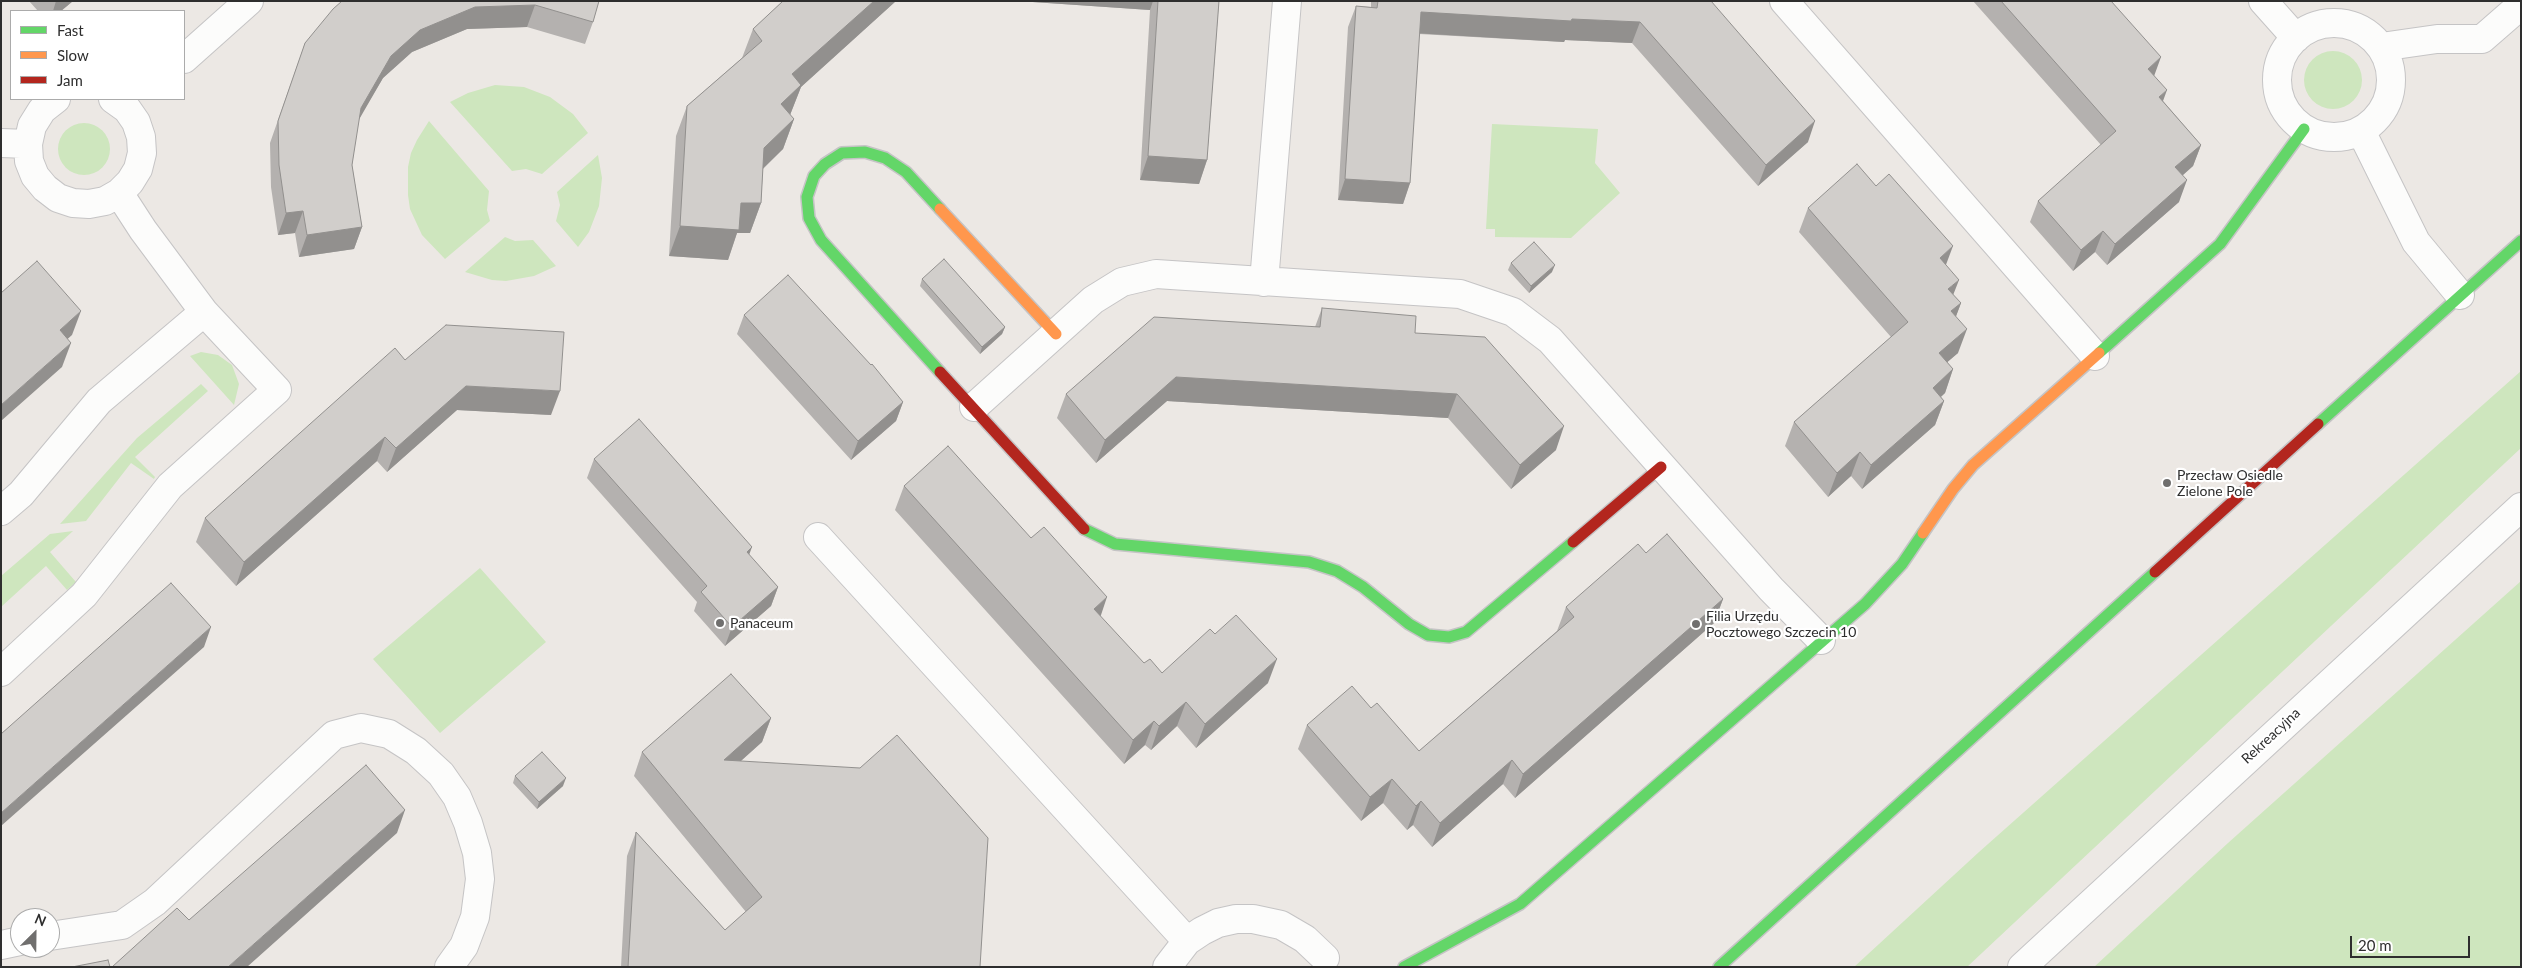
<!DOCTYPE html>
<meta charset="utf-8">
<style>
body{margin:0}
#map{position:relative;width:2522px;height:968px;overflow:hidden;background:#ece8e4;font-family:Lato,sans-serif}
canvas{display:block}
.frame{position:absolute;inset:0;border:2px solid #2e2e2e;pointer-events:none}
.legend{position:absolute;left:10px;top:10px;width:175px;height:90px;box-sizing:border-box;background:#fff;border:1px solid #ababab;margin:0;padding:6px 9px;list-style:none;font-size:15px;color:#2e2e2e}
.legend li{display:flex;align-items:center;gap:10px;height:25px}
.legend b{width:25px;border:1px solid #ababab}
.north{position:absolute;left:10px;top:908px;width:50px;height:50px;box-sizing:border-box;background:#fff;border:1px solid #ababab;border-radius:50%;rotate:23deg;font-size:14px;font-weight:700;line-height:20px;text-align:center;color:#2e2e2e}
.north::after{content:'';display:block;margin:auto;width:18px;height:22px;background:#706f6e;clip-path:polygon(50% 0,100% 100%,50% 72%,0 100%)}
.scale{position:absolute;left:2350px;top:936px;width:120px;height:22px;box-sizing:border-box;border:2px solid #2e2e2e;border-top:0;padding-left:6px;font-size:15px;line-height:18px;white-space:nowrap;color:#2e2e2e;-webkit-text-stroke:4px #fff;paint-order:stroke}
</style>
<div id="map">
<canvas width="2522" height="968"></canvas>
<div class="frame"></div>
<ul class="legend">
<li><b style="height:6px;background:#63d668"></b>Fast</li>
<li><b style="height:6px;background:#ff974d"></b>Slow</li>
<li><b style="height:6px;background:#b3261e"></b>Jam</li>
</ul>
<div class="north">N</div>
<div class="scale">20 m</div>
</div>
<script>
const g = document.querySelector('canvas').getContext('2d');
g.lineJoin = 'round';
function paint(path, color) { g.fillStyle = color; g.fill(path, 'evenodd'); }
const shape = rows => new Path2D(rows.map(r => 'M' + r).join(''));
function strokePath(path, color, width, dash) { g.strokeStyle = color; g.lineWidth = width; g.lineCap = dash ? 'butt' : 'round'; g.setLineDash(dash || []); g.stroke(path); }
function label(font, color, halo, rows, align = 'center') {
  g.font = font + ' Lato,sans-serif'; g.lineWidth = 4.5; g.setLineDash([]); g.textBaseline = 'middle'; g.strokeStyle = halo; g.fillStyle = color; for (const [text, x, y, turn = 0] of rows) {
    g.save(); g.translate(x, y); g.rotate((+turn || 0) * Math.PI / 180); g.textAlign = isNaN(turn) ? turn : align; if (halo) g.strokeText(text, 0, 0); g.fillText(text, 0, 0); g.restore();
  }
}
paint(shape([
 '2304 80a29 29 0 1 1 58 0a29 29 0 1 1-58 0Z',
 [495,85,524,87,550,97,573,114,588,133,542,174,526,169,512,171,450,102,468,93],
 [429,121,489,191,487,210,490,221,445,259,422,235,410,209,408,195,408,167,411,153,417,140],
 '58 149a26 26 0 1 1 52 0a26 26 0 1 1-52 0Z',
 [1492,124,1598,129,1595,163,1620,193,1571,238,1495,237,1495,229,1486,229],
 [598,155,602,178,599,206,589,232,578,247,556,221,560,205,557,192],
 [505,237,515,241,533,240,556,266,534,276,506,281,492,280,465,272],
 [201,352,218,355,232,365,239,384,234,405,190,356],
 [2521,371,2521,448,1967,967,1854,967,1979,852],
 [201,384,208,391,135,457,155,477,154,479,131,463,86,521,60,524,137,438],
 [73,531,50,552,76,582,67,590,46,566,1,607,1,576,50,534],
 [480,568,546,642,440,733,373,659],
 [2521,581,2521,967,2094,967,2228,843]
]), '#cee6be');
const street = shape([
 [1784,1,2095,356],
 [2263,1,2296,38],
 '2277 80a57 57 0 1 1 114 0a57 57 0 1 1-114 0Z',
 [2381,47,2437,39,2482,39,2521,5],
 [184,59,249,1],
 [56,99,42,110,32,126,28,144,29,161,35,176,45,188,58,198,73,203,89,204,105,201,119,193,130,182,138,169,142,153,141,137,136,122,127,109,113,99],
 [2361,131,2416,242,2460,295],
 [1,143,28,144],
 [119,193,143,230,204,312],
 [1264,282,1287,1],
 [974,407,1093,300,1122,282,1156,274,1460,294,1513,312,1550,340,1771,589,1821,640],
 [1,511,21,494,99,401,204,312,277,390,170,486,84,595,1,672],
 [818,537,1187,941],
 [50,936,122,925,155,902,334,735,361,728,389,734,416,751,441,774,457,797,468,823,477,853,480,879,475,917,464,946,449,967],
 [1,945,20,941],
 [1167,967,1187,941,1202,931,1218,923,1236,919,1253,919,1281,925,1305,939,1325,958],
 [2022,967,2521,507]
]);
const fast = shape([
 [940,209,906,172,885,158,865,152,842,153,825,164,814,176,807,197,809,218,821,240,940,372],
 [2099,353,2220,244,2304,129],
 [2318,424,2521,241],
 [1084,529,1115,544,1309,562,1337,571,1363,587,1409,624,1428,635,1449,637,1466,632,1573,542],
 [1404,967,1520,904,1865,604,1902,564,1923,533],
 [1719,967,2155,572]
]);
const slow = shape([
 [940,209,1056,334],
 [1923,533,1953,489,1973,465,2099,353]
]);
const jam = shape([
 [940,372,1084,529],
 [1573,542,1661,467],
 [2155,572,2318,424]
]);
strokePath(street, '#c5c4c5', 30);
strokePath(fast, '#c5c4c5', 14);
strokePath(slow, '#c5c4c5', 14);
strokePath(jam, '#c5c4c5', 14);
strokePath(street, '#fcfcfb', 28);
strokePath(fast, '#63d668', 11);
strokePath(slow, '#ff974d', 11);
strokePath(jam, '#b3261e', 11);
paint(shape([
 [29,1,73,1,61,11,38,11],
 [342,1,599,1,593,22,585,44,527,27,467,29,412,52,383,78,359,118,352,165,362,227,354,249,299,257,295,233,278,235,271,187,270,143,305,43],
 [783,1,896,1,801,87,790,115,794,119,783,149,763,169,761,203,750,233,737,233,728,260,669,256,676,136,687,106,742,58,753,29],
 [1018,1,1219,1,1207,160,1199,184,1140,180,1150,10],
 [1371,1,1711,1,1808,142,1758,186,1632,43,1565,40,1564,42,1419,34,1410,183,1403,204,1338,200,1348,27,1356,6,1371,7],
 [1973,1,2111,1,2154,76,2163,101,2201,145,2193,166,2182,176,2179,202,2107,265,2095,252,2073,271,2030,222,2038,201,2101,145],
 [1808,208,1946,265,1953,295,1961,303,1956,316,1958,353,1947,362,1953,369,1945,393,1941,397,1944,401,1935,425,1862,489,1851,476,1828,497,1785,446,1794,422,1891,337,1799,232],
 [1511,263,1552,272,1529,293,1508,270],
 [922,279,1005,327,1002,334,980,354,920,286],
 [1322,308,1415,333,1556,450,1511,489,1448,418,1167,401,1096,463,1057,418,1066,394,1315,327],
 [744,315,871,365,903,402,896,421,851,460,737,334],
 [405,360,551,415,457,410,387,472,377,461,236,586,196,542,205,518],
 [594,459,749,555,778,587,771,606,725,646,694,611,697,602,587,478],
 [904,486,1144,663,1162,673,1215,634,1268,683,1196,748,1177,726,1151,750,1145,745,1124,764,895,510],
 [1646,553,1723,599,1714,623,1515,798,1503,784,1432,847,1413,825,1407,830,1383,803,1361,821,1298,749,1307,725,1371,708,1419,751,1557,631,1566,607],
 [771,718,762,742,741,761,980,967,621,967,627,856,636,832,725,930,746,912,634,776,642,752],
 [515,776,563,786,537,809,513,783]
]), '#b4b1af');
paint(shape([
 [56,1,73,1,61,11,53,11],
 [874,1,896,1,801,87,790,115,770,134,792,74],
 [1018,1,1153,1,1150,10],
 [535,5,527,27,467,29,412,52,383,78,353,130,361,108,391,56,420,30,475,7],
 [1421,12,1572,19,1640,22,1632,43,1565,40,1564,42,1413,33],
 [2161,57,2153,79,2148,69],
 [2167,90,2159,112,2159,97],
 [794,119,783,149,753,178,764,148],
 [1815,121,1808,142,1758,186,1766,165],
 [2201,145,2193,166,2167,189,2175,167],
 [1148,156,1207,160,1199,184,1140,180],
 [1345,179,1410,183,1403,204,1338,200],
 [2187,180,2179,202,2107,265,2115,244],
 [741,203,761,203,750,233,737,233,728,260,669,256,680,226],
 [303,211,295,233,278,235,286,213],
 [362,227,354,249,299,257,307,235],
 [2103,231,2095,252,2073,271,2081,250],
 [1953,246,1944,270,1940,258],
 [1555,265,1552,272,1529,293,1531,286],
 [1959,280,1950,303,1948,289],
 [1961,303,1952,327,1951,311],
 [81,311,72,335,51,354,60,330],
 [1005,327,1002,334,980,354,982,347],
 [1967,329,1958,353,1930,377,1939,353],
 [71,343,62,367,1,421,1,405],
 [1953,369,1945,393,1924,412,1933,388],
 [1176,377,1457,394,1448,418,1167,401,1096,463,1105,440],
 [466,386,560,391,551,415,457,410,387,472,396,448],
 [1944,401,1935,425,1862,489,1871,465],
 [903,402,896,421,851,460,858,441],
 [1564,426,1556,450,1511,489,1520,465],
 [385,437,377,461,236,586,244,562],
 [1860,452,1851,476,1828,497,1837,473],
 [752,547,745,566,747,552],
 [778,587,771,606,725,646,732,627],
 [1107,597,1099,621,1094,609],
 [1723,599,1714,623,1515,798,1523,774],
 [211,627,204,647,1,826,1,813],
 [1277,659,1268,683,1196,748,1205,724],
 [1186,702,1177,726,1151,750,1159,726],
 [771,718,762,742,715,784,724,760],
 [1154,721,1145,745,1124,764,1133,740],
 [1512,760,1503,784,1432,847,1440,823],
 [566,778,563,786,537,809,539,802],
 [1392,779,1383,803,1361,821,1370,797],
 [1421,801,1413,825,1407,830,1416,806],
 [405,810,397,833,247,967,228,967]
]), '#92908e');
const building = shape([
 [342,1,599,1,593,22,535,5,475,7,420,30,391,56,361,108,352,165,362,227,307,235,303,211,286,213,279,165,278,121,305,43,333,9,342,1],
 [783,1,874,1,792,74,801,85,781,104,794,119,764,148,761,203,741,203,739,230,680,226,687,106,762,41,753,29,783,1],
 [1158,1,1219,1,1207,160,1148,156,1158,1],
 [1378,1,1711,1,1815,121,1766,165,1640,22,1572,19,1571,21,1421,12,1410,183,1345,179,1356,6,1377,8,1378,1],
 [2001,1,2111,1,2161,57,2148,69,2167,90,2159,97,2201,145,2175,167,2187,180,2115,244,2103,231,2081,250,2038,201,2116,131,2001,1],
 [1857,164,1876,186,1889,174,1953,246,1940,258,1959,280,1948,289,1961,303,1951,311,1967,329,1939,353,1953,369,1933,388,1944,401,1871,465,1860,452,1837,473,1794,422,1908,322,1808,208,1857,164],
 [1534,242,1555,265,1531,286,1511,263,1534,242],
 [944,259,1005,327,982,347,922,279,944,259],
 [37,261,81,311,60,330,71,343,1,405,1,293,37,261],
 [788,275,871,365,872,364,903,402,858,441,744,315,788,275],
 [1322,308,1416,316,1415,333,1485,337,1564,426,1520,465,1457,394,1176,377,1105,440,1066,394,1154,317,1320,327,1322,308],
 [446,325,564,332,560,391,466,386,396,448,385,437,244,562,205,518,395,348,405,360,446,325],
 [639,419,752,547,747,552,778,587,732,627,701,592,707,586,594,459,639,419],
 [948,446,1031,538,1044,527,1107,597,1094,609,1144,663,1150,659,1162,673,1210,629,1215,634,1236,615,1277,659,1205,724,1186,702,1159,726,1154,721,1133,740,904,486,948,446],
 [1667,534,1723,599,1523,774,1512,760,1440,823,1421,801,1416,806,1392,779,1370,797,1307,725,1352,686,1371,708,1377,703,1419,751,1574,617,1566,607,1638,544,1646,553,1667,534],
 [171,583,211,627,1,813,1,734,171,583],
 [731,674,771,718,724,760,860,768,897,735,988,838,980,967,628,967,636,832,725,930,762,897,642,752,731,674],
 [542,752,566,778,539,802,515,776,542,752],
 [366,765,405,810,228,967,112,967,177,908,189,920,366,765],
 [108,960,110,967,72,967,108,960]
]);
paint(building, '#d1cecb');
strokePath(building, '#92908e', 1);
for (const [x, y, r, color] of [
 [2167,483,5,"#706f6e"],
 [720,623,5,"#706f6e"],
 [1696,624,5,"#706f6e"]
]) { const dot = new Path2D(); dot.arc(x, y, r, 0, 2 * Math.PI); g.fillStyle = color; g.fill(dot); strokePath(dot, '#fff', 2); }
label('14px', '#2e2e2e', '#fff', [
 ["Przecław Osiedle",2177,475],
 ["Zielone Pole",2177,491],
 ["Filia Urzędu",1706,616],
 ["Pocztowego Szczecin 10",1706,632],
 ["Panaceum",730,623]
], 'left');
label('14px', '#2e2e2e', '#fff', [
 ["Rekreacyjna",2271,736,-43]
]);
</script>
